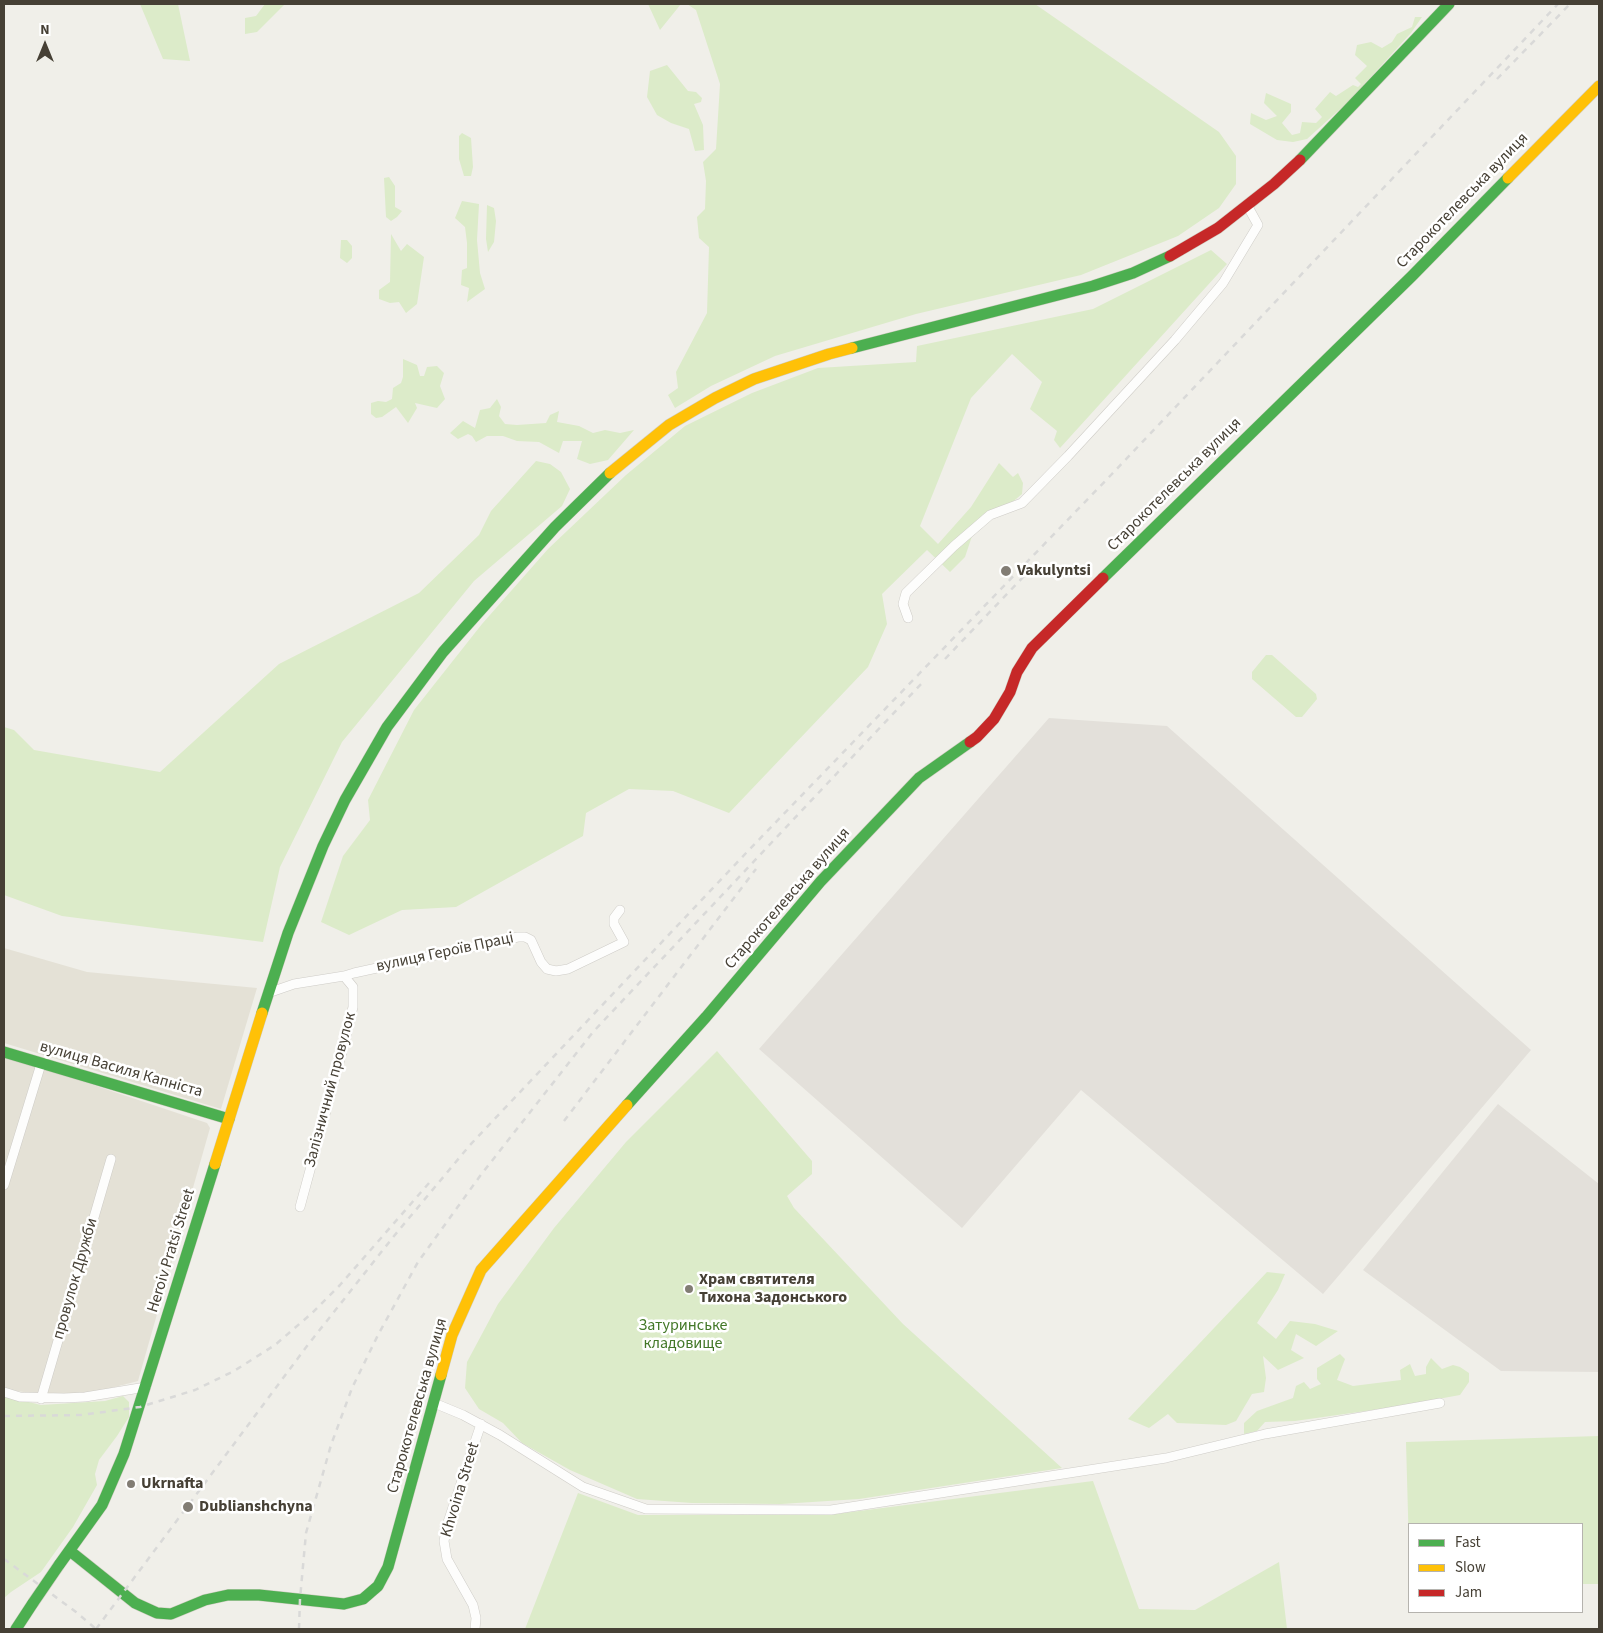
<!DOCTYPE html>
<meta charset="utf-8">
<style>
body{margin:0}
#map{position:relative;width:1603px;height:1633px;overflow:hidden;background:#f0efe9;font-family:"Source Sans 3",sans-serif}
canvas{display:block}
.frame{position:absolute;inset:0;border:5px solid #464035;pointer-events:none}
.legend{position:absolute;left:1408px;top:1523px;width:175px;height:90px;box-sizing:border-box;background:#fff;border:1px solid #b5b3ae;margin:0;padding:6px 9px;list-style:none;font-size:15px;color:#464035}
.legend li{display:flex;align-items:center;gap:10px;height:25px}
.legend b{width:25px;border:1px solid #b5b3ae}
.north{position:absolute;left:20px;top:20px;width:50px;height:50px;-webkit-text-stroke:4px #fff;paint-order:stroke;rotate:0deg;font-size:14px;font-weight:700;line-height:20px;text-align:center;color:#464035}
.north::after{content:'';display:block;margin:auto;width:18px;height:22px;background:#464035;clip-path:polygon(50% 0,100% 100%,50% 72%,0 100%)}
</style>
<div id="map">
<canvas width="1603" height="1633"></canvas>
<div class="frame"></div>
<ul class="legend">
<li><b style="height:6px;background:#4caf50"></b>Fast</li>
<li><b style="height:6px;background:#ffc107"></b>Slow</li>
<li><b style="height:6px;background:#c62828"></b>Jam</li>
</ul>
<div class="north">N</div>
</div>
<script>
const g = document.querySelector('canvas').getContext('2d');
g.lineJoin = 'round';
function paint(path, color) { g.fillStyle = color; g.fill(path, 'evenodd'); }
const shape = rows => new Path2D(rows.map(r => 'M' + r).join(''));
function strokePath(path, color, width, dash) { g.strokeStyle = color; g.lineWidth = width; g.lineCap = dash ? 'butt' : 'round'; g.setLineDash(dash || []); g.stroke(path); }
function label(font, color, halo, rows, align = 'center') {
  g.font = font + ' "Source Sans 3",sans-serif'; g.lineWidth = 5; g.setLineDash([]); g.textBaseline = 'middle'; g.strokeStyle = halo; g.fillStyle = color; for (const [text, x, y, turn = 0] of rows) {
    g.save(); g.translate(x, y); g.rotate((+turn || 0) * Math.PI / 180); g.textAlign = isNaN(turn) ? turn : align; if (halo) g.strokeText(text, 0, 0); g.fillText(text, 0, 0); g.restore();
  }
}
paint(shape([
 [4,948,87,972,257,988,221,1109,4,1043],
 [4,1055,207,1123,210,1128,138,1381,84,1395,37,1394,4,1389]
]), '#e4e1d6');
paint(shape([
 [1049,718,1167,726,1531,1050,1323,1294,1081,1090,962,1228,759,1049],
 [1498,1104,1599,1184,1599,1372,1501,1371,1363,1270]
]), '#e3e0da');
paint(shape([
 [140,4,178,4,190,61,163,59],
 [265,4,285,4,257,32,245,34,245,18,256,16],
 [648,4,681,4,660,30],
 [687,4,1035,4,1219,132,1236,156,1236,184,1219,208,1178,236,1081,275,916,314,775,356,711,386,675,408,668,395,678,388,676,372,707,313,709,247,699,238,697,217,705,209,706,181,703,162,716,149,720,84,696,10],
 [1415,17,1422,17,1411,33,1348,102,1307,139,1293,142,1277,140,1250,124,1251,113,1266,120,1277,116,1264,103,1266,93,1291,104,1291,112,1282,123,1292,135,1300,133,1302,122,1316,123,1322,117,1315,109,1330,92,1336,96,1353,85,1358,87,1361,84,1355,78,1367,66,1355,55,1357,45,1371,42,1382,48,1392,42,1397,34,1412,27],
 [667,65,688,91,696,92,702,98,701,102,694,104,703,125,704,150,695,151,689,129,671,123,657,115,647,97,650,71],
 [462,133,471,138,473,167,471,176,464,176,459,159,459,136],
 [389,177,395,186,395,207,402,211,397,217,391,221,386,217,384,178],
 [462,201,479,204,477,240,480,273,485,289,467,302,469,288,461,285,462,270,467,268,467,243,465,227,455,218],
 [487,205,494,208,496,221,494,242,488,252,486,239],
 [391,234,401,251,407,244,424,257,417,304,406,313,399,302,390,303,379,299,379,290,390,282],
 [341,240,347,240,352,246,352,258,347,263,340,258],
 [1211,250,1227,264,1060,448,1054,440,1057,431,1030,409,1042,382,1012,354,971,398,920,526,938,544,971,507,999,463,1013,477,1018,473,1023,483,1022,494,972,536,965,557,950,572,927,550,882,594,887,624,868,667,729,813,673,791,629,789,586,813,583,836,456,907,402,910,349,935,321,922,343,856,370,820,368,800,414,710,482,624,548,549,626,475,685,426,752,393,818,368,916,362,917,346,1093,309],
 [403,359,417,365,420,376,424,376,427,367,437,366,444,373,440,386,445,399,437,408,415,403,417,408,408,423,396,407,382,417,376,418,371,414,371,403,378,401,386,402,392,399,393,388,401,383,403,377],
 [497,399,501,407,499,416,505,424,517,425,546,423,550,415,559,411,557,422,579,426,593,433,605,430,620,433,634,430,608,460,590,464,577,459,582,441,563,441,559,453,539,442,517,441,503,436,487,436,476,442,472,436,468,434,458,439,450,433,463,421,475,428,480,410,490,408],
 [536,461,550,464,561,472,570,489,562,506,474,581,342,742,280,867,263,942,62,916,4,895,4,727,14,730,34,750,160,772,279,664,419,593,479,535,491,511],
 [1266,655,1272,655,1316,694,1317,699,1302,717,1296,717,1252,679,1252,672],
 [717,1051,812,1161,812,1174,787,1196,794,1208,903,1324,1062,1468,859,1499,781,1504,692,1503,637,1499,570,1470,522,1443,503,1423,479,1409,465,1388,467,1362,498,1304,554,1228,626,1142],
 [1267,1272,1285,1274,1278,1290,1257,1323,1276,1339,1290,1321,1315,1324,1338,1331,1316,1346,1296,1334,1291,1350,1304,1358,1278,1370,1263,1356,1266,1378,1264,1392,1252,1394,1236,1421,1226,1425,1177,1423,1168,1414,1149,1428,1128,1419],
 [1340,1354,1345,1359,1337,1380,1353,1386,1401,1380,1400,1370,1410,1364,1415,1376,1426,1374,1426,1367,1431,1358,1442,1369,1453,1365,1460,1367,1469,1373,1469,1382,1460,1395,1394,1407,1295,1421,1265,1422,1257,1431,1244,1434,1244,1423,1257,1411,1293,1398,1296,1386,1304,1382,1310,1389,1321,1384,1317,1379,1317,1368],
 [4,1396,41,1405,105,1401,123,1396,129,1402,129,1417,117,1436,99,1460,95,1474,97,1485,73,1527,41,1572,11,1592,4,1598],
 [1599,1436,1599,1584,1582,1584,1582,1524,1409,1524,1409,1550,1406,1442],
 [1093,1481,1139,1609,1195,1610,1279,1562,1287,1629,525,1629,578,1493,638,1515,828,1515]
]), '#dcebc9');
const street = shape([
 [908,618,903,604,906,593,954,546,990,515,1022,503,1068,456,1175,340,1223,283,1258,225,1247,205],
 [268,993,294,984,344,976,354,973,518,937,525,937,531,940,541,962,547,969,556,971,568,969,624,942,614,924,614,918,620,910],
 [4,1185,41,1064],
 [300,1207,345,1041,353,1007,353,987,344,976],
 [4,1392,20,1397,64,1398,85,1397,146,1387],
 [41,1399,111,1159],
 [434,1403,463,1415,500,1435,583,1487,646,1509,831,1510,1166,1458,1265,1434,1440,1403],
 [475,1629,476,1618,473,1605,447,1559,444,1541,448,1522,481,1424]
]);
const fast = shape([
 [1300,160,1449,4],
 [852,348,1093,286,1133,273,1170,256],
 [1103,578,1412,276,1508,178],
 [262,1013,288,933,323,846,345,800,387,727,443,652,555,527,610,473],
 [4,1052,229,1119],
 [627,1105,706,1017,821,881,919,778,970,742],
 [70,1551,135,1603,157,1613,171,1614,205,1600,228,1595,259,1595,344,1604,363,1599,378,1586,388,1567,441,1375],
 [59,1565,102,1505,124,1454,215,1164],
 [16,1629,33,1603]
]);
const slow = shape([
 [1508,178,1599,86],
 [610,473,669,425,715,398,754,379,829,354,852,348],
 [215,1164,262,1013],
 [441,1375,452,1335,481,1270,627,1105]
]);
const jam = shape([
 [1170,256,1218,228,1274,184,1300,160],
 [970,742,977,737,994,719,1010,692,1017,672,1032,648,1103,578]
]);
strokePath(street, '#ceccc7', 10);
strokePath(fast, '#cfccc0', 12);
strokePath(slow, '#cfccc0', 12);
strokePath(jam, '#cfccc0', 12);
strokePath(street, '#fdfdfc', 9);
strokePath(fast, '#4caf50', 11);
strokePath(slow, '#ffc107', 11);
strokePath(jam, '#c62828', 11);
strokePath(shape([
 [1497,79,1570,4],
 [945,659,1026,574],
 [564,1121,756,869],
 [4,1416,81,1415,140,1407,195,1390,234,1371,275,1345,311,1314,340,1285,429,1183],
 [4,1559,76,1612,96,1629],
 [96,1629,307,1346,394,1236,470,1145,747,852,1111,475,1558,4],
 [299,1629,300,1599,306,1533,331,1445,352,1388,378,1335,418,1262,480,1176,593,1032,923,682]
]), '#d9d9d8', 2.5, [6, 6]);
const fastBridge = shape([
 [33,1603,59,1565]
]);
strokePath(fastBridge, '#cfccc0', 12, []);
strokePath(fastBridge, '#4caf50', 11);
for (const [x, y, r, color] of [
 [1006,571,6,"#827d74"],
 [689,1289,5,"#827d74"],
 [131,1484,5,"#827d74"],
 [188,1507,6,"#827d74"]
]) { const dot = new Path2D(); dot.arc(x, y, r, 0, 2 * Math.PI); g.fillStyle = color; g.fill(dot); strokePath(dot, '#fff', 2); }
label('16px', '#464035', '#fff', [
 ["Старокотелевська вулиця",1463,201,-46],
 ["Старокотелевська вулиця",1175,485,-45],
 ["Старокотелевська вулиця",788,899,-49],
 ["вулиця Героїв Праці",445,953,-12],
 ["вулиця Василя Капніста",121,1070,16],
 ["Залізничний провулок",331,1090,-75],
 ["Heroiv Pratsi Street",172,1251,-73],
 ["провулок Дружби",76,1279,-74],
 ["Старокотелевська вулиця",418,1406,-74],
 ["Khvoina Street",461,1490,-73]
]);
label('bold 16px', '#464035', '#fff', [
 ["Vakulyntsi",1017,571],
 ["Храм святителя",699,1280],
 ["Тихона Задонського",699,1298],
 ["Ukrnafta",141,1484],
 ["Dublianshchyna",199,1507]
], 'left');
label('16px', '#437828', '#fff', [
 ["Затуринське",683,1326],
 ["кладовище",683,1344]
]);
</script>
